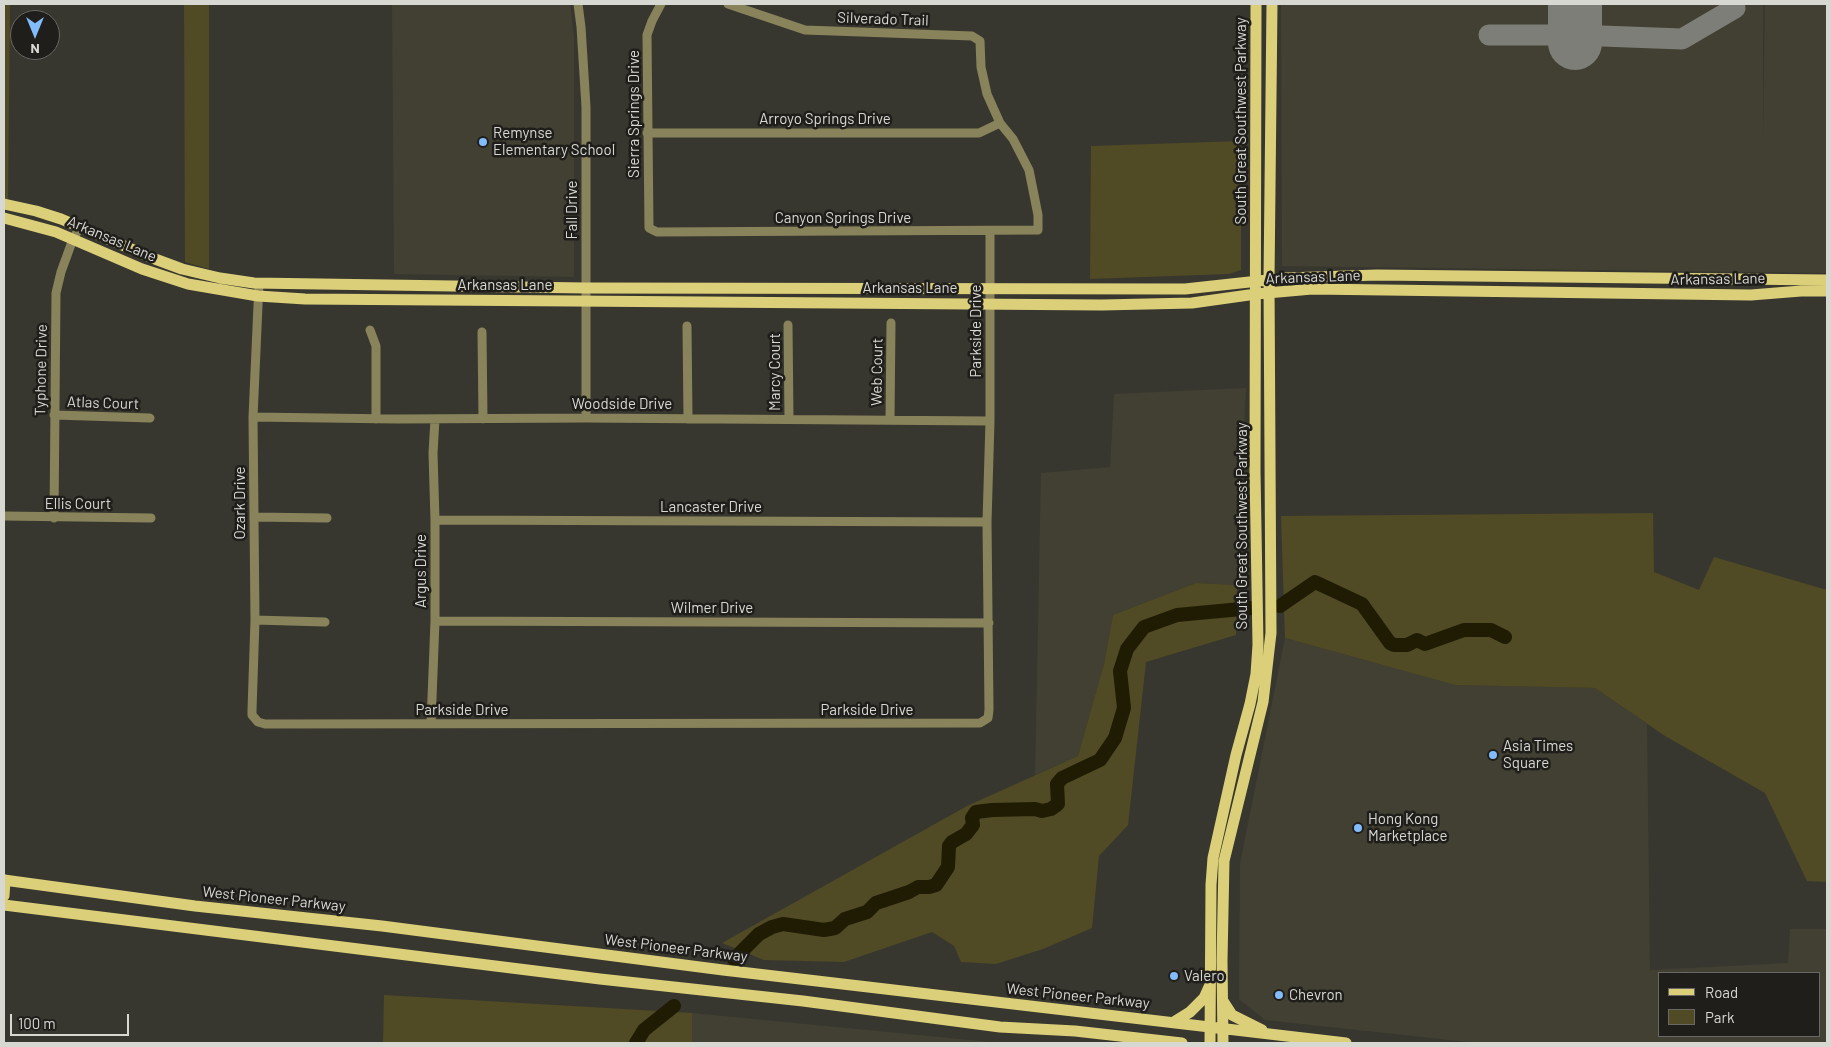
<!DOCTYPE html>
<style>
body{margin:0}
#map{position:relative;width:1831px;height:1047px;overflow:hidden;background:#38372f;font-family:Barlow,sans-serif}
canvas{display:block}
.frame{position:absolute;inset:0;border:5px solid #d8d8d3;pointer-events:none}
.legend{position:absolute;left:1658px;top:972px;width:162px;height:65px;box-sizing:border-box;background:#1f1e1b;border:1px solid #696865;margin:0;padding:6px 9px;list-style:none;font-size:15px;color:#d8d8d3}
.legend li{display:flex;align-items:center;gap:10px;height:25px}
.legend b{width:25px;border:1px solid #696865}
.north{position:absolute;left:10px;top:10px;width:50px;height:50px;box-sizing:border-box;background:#1f1e1b;border:1px solid #696865;border-radius:50%;rotate:180deg;font-size:14px;font-weight:700;line-height:20px;text-align:center;color:#d8d8d3}
.north::after{content:'';display:block;margin:auto;width:18px;height:22px;background:#82bcfa;clip-path:polygon(50% 0,100% 100%,50% 72%,0 100%)}
.scale{position:absolute;left:10px;top:1014px;width:119px;height:22px;box-sizing:border-box;border:2px solid #d8d8d3;border-top:0;padding-left:6px;font-size:15px;line-height:18px;white-space:nowrap;color:#d8d8d3;-webkit-text-stroke:4px #1f1e1b;paint-order:stroke}
</style>
<div id="map">
<canvas width="1831" height="1047"></canvas>
<div class="frame"></div>
<ul class="legend">
<li><b style="height:6px;background:#dccf79"></b>Road</li>
<li><b style="height:14px;background:#504a25"></b>Park</li>
</ul>
<div class="north">N</div>
<div class="scale">100 m</div>
</div>
<script>
const g = document.querySelector('canvas').getContext('2d');
g.lineJoin = 'round';
function paint(path, color) { g.fillStyle = color; g.fill(path, 'evenodd'); }
const shape = rows => new Path2D(rows.map(r => 'M' + r).join(''));
function strokePath(path, color, width, dash) { g.strokeStyle = color; g.lineWidth = width; g.lineCap = dash ? 'butt' : 'round'; g.setLineDash(dash || []); g.stroke(path); }
function label(font, color, halo, rows, align = 'center') {
  g.font = font + ' Barlow,sans-serif'; g.lineWidth = 5; g.setLineDash([]); g.textBaseline = 'middle'; g.strokeStyle = halo; g.fillStyle = color; for (const [text, x, y, turn = 0] of rows) {
    g.save(); g.translate(x, y); g.rotate((+turn || 0) * Math.PI / 180); g.textAlign = isNaN(turn) ? turn : align; if (halo) g.strokeText(text, 0, 0); g.fillText(text, 0, 0); g.restore();
  }
}
paint(shape([
 [392,4,570,4,574,37,574,277,394,274],
 [1281,4,1763,4,1763,144,1765,4,1827,4,1827,273,1282,266],
 [1246,388,1237,585,1196,583,1113,615,1104,664,1078,756,1035,775,1041,473,1110,467,1114,394],
 [1285,638,1455,685,1595,688,1647,724,1650,970,1788,963,1790,929,1827,929,1827,1043,1477,1043,1265,1020,1239,999,1240,864],
 [1660,973,1820,973,1820,1036,1660,1036],
 [692,1013,1001,1043,692,1043]
]), '#424032');
paint(shape([
 [4,4,10,4,8,201,4,200],
 [184,4,209,4,209,269,185,262],
 [1241,141,1241,270,1229,274,1090,279,1091,146],
 [1653,513,1654,572,1699,590,1714,557,1827,590,1827,882,1807,881,1765,793,1665,736,1595,688,1455,685,1285,638,1281,516],
 [1196,583,1237,585,1236,635,1146,662,1128,825,1099,856,1092,928,1043,949,996,964,961,962,954,946,932,932,844,962,764,960,722,943,967,806,1078,756,1104,664,1113,615],
 [384,995,692,1013,692,1043,383,1043]
]), '#504a25');
strokePath(shape([
 [1280,606,1315,582,1362,604,1390,643,1394,645,1407,645,1417,640,1425,644,1464,630,1491,630,1505,637],
 [734,959,759,934,772,927,783,924,824,930,835,928,845,919,867,912,876,903,909,892,918,887,929,887,936,885,948,867,949,846,952,842,966,834,973,825,972,818,976,812,992,810,1035,809,1042,811,1051,809,1058,804,1057,784,1062,778,1100,760,1115,738,1124,708,1120,671,1127,649,1144,627,1177,615,1252,608],
 [636,1043,644,1030,674,1006]
]), '#201c04', 14);
strokePath(shape([
 [1489,35,1575,35,1682,39,1735,8]
]), '#7e7e78', 21);
strokePath(shape([
 [1575,43,1575,4]
]), '#7e7e78', 54);
strokePath(shape([
 [578,4,581,27,586,107,586,418],
 [661,4,652,21,647,35,649,228,657,232,1038,230,1038,215,1029,170,1013,139,1000,123,987,94,981,67,980,41,972,36,805,30,728,4],
 [647,133,979,133,1000,123],
 [259,283,253,417,255,620,252,710,252,715,258,722,265,724,980,723,988,718,989,710,987,522,990,421,990,232],
 [788,325,789,419],
 [687,326,688,419],
 [370,330,376,346,376,419],
 [482,332,483,419],
 [54,415,150,418],
 [253,417,397,419,586,418,990,421],
 [890,420,891,323],
 [4,516,151,518],
 [254,517,327,518],
 [54,518,56,293,61,272,73,239,80,227],
 [435,520,987,522],
 [255,620,325,622],
 [435,621,989,623],
 [431,724,435,621,435,520,433,453,435,419]
]), '#89835b', 9);
strokePath(shape([
 [4,204,36,211,61,219,155,259,182,269,220,278,254,283,586,288,1185,289,1286,278,1377,275,1827,280],
 [4,218,56,232,142,269,188,284,258,296,305,299,1102,305,1192,303,1256,294,1312,289,1751,295,1801,291,1827,291],
 [4,880,195,906,382,926,723,970,1346,1043],
 [4,896,5,880],
 [4,905,600,979,803,1001,1000,1027,1075,1031,1182,1043],
 [1223,1001,1232,1015,1262,1030],
 [1174,1022,1190,1012,1204,998,1209,987],
 [1210,1043,1211,885,1213,858,1236,755,1250,704,1256,674,1258,645,1255,471,1256,4],
 [1223,1043,1222,961,1224,861,1263,702,1271,633,1269,280,1272,4]
]), '#dccf79', 11);
for (const [x, y, r, color] of [
 [483,142,5,"#82bcfa"],
 [1493,755,5,"#82bcfa"],
 [1358,828,5,"#82bcfa"],
 [1174,976,5,"#82bcfa"],
 [1279,995,5,"#82bcfa"]
]) { const dot = new Path2D(); dot.arc(x, y, r, 0, 2 * Math.PI); g.fillStyle = color; g.fill(dot); strokePath(dot, '#1f1e1b', 2); }
label('15px', '#d8d8d3', '#1f1e1b', [
 ["Silverado Trail",883,19,2],
 ["Sierra Springs Drive",634,114,-90],
 ["Arroyo Springs Drive",825,119],
 ["South Great Southwest Parkway",1241,121,-90],
 ["Fall Drive",572,210,-90],
 ["Canyon Springs Drive",843,218],
 ["Arkansas Lane",112,239,23],
 ["Arkansas Lane",1313,277,-2],
 ["Arkansas Lane",1718,279,-1],
 ["Arkansas Lane",505,285],
 ["Arkansas Lane",910,288],
 ["Parkside Drive",976,331,-90],
 ["Typhone Drive",41,370,-89],
 ["Marcy Court",775,372,-90],
 ["Web Court",877,372,-89],
 ["Atlas Court",103,403,2],
 ["Woodside Drive",622,404],
 ["Ozark Drive",240,503,-90],
 ["Ellis Court",78,504],
 ["Lancaster Drive",711,507],
 ["South Great Southwest Parkway",1242,526,-90],
 ["Argus Drive",421,571,-90],
 ["Wilmer Drive",712,608],
 ["Parkside Drive",462,710],
 ["Parkside Drive",867,710],
 ["West Pioneer Parkway",274,899,6],
 ["West Pioneer Parkway",676,948,7],
 ["West Pioneer Parkway",1078,996,6]
]);
label('15px', '#d8d8d3', '#1f1e1b', [
 ["Remynse",493,133],
 ["Elementary School",493,150],
 ["Asia Times",1503,746],
 ["Square",1503,763],
 ["Hong Kong",1368,819],
 ["Marketplace",1368,836],
 ["Valero",1184,976],
 ["Chevron",1289,995]
], 'left');
</script>
